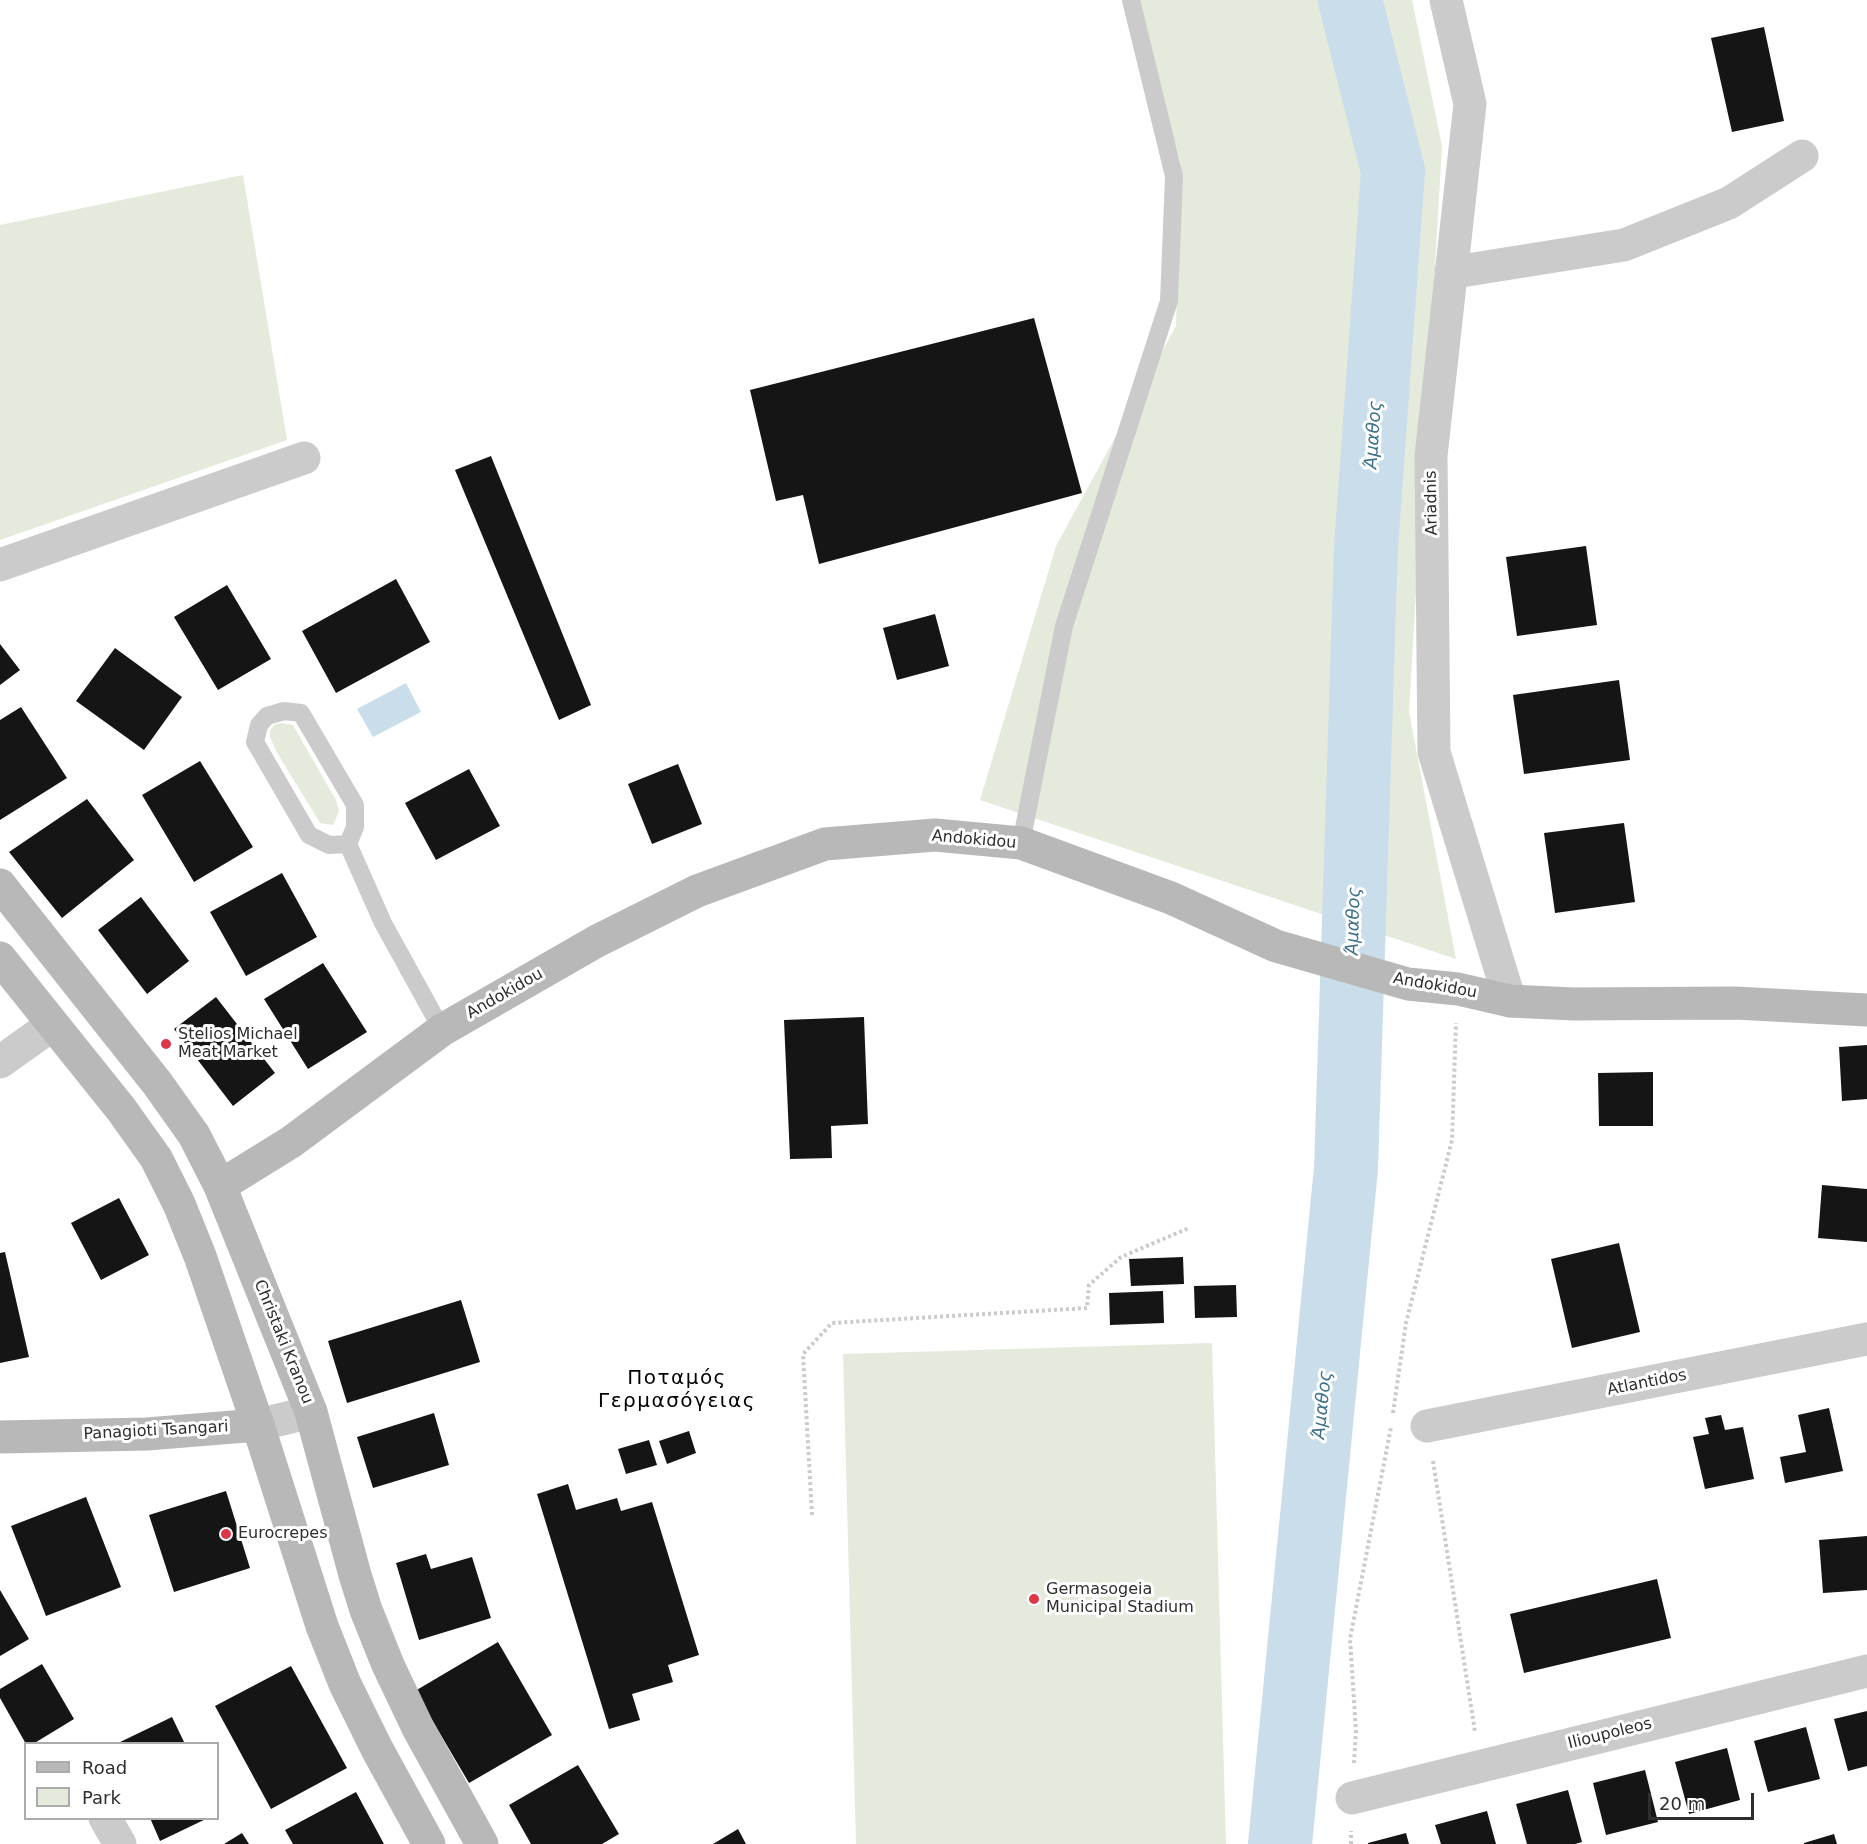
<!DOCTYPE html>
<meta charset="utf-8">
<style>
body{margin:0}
#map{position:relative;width:1867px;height:1844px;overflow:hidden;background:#fff;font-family:"DejaVu Sans",sans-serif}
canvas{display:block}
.legend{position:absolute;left:24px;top:1742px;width:195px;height:78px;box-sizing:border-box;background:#fff;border:2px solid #ababab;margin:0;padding:8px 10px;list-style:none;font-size:18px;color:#2e2e2e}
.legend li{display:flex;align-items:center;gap:12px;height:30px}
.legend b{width:30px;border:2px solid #ababab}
.scale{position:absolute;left:1648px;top:1793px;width:106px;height:27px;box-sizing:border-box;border:3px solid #2e2e2e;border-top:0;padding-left:8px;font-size:18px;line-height:21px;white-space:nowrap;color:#2e2e2e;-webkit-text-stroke:4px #fff;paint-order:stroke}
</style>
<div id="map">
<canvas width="1867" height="1844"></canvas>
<ul class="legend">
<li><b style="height:8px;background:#b8b8b8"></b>Road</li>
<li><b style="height:16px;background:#e4ebdc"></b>Park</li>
</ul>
<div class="scale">20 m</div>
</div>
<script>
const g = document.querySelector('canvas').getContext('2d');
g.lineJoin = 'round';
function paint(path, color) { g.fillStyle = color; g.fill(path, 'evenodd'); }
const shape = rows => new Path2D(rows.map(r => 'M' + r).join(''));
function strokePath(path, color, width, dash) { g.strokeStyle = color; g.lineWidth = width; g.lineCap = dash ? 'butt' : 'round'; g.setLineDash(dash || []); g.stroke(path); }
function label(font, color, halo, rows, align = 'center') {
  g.font = font + ' "DejaVu Sans",sans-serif'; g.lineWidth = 6; g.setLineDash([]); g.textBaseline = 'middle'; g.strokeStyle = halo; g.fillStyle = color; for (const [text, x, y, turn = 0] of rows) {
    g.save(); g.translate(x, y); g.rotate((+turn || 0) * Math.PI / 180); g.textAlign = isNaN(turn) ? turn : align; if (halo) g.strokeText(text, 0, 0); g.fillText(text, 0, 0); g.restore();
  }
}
paint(shape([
 [1134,0,1412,0,1442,146,1409,712,1456,959,980,800,1056,546,1176,326,1181,164],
 [243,175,287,440,0,540,0,225],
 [281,723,293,725,336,800,339,811,333,825,320,823,276,751,270,737,270,731,274,725],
 [1212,1343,1226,1844,856,1844,843,1354]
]), '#e4ebdc');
paint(shape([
 [406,683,421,712,373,737,357,709]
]), '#c9deea');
strokePath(shape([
 [1280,1844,1346,1168,1366,547,1393,171,1350,0]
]), '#c9deea', 64);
paint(shape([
 [1764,27,1784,121,1732,132,1711,38],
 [1034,318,1082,493,819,564,803,495,776,501,750,390],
 [491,456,591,705,559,720,455,470],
 [1586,546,1597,625,1517,636,1506,557],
 [396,579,430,642,336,693,302,631],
 [227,585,271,659,218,690,174,617],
 [935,614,949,666,897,680,883,628],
 [0,644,20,670,0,685],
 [115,648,182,697,144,750,76,701],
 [1619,680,1630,760,1524,774,1513,695],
 [21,707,67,778,0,820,0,720],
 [200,761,253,847,194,882,142,795],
 [678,764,702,824,652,844,628,784],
 [469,769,500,826,436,860,405,803],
 [87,799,134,860,62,918,9,852],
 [1624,823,1635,902,1555,913,1544,833],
 [282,873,317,937,246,976,210,912],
 [141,897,189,961,147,994,98,930],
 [323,963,367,1032,308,1069,264,999],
 [216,997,275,1073,233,1106,174,1029],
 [864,1017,868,1124,831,1126,832,1158,790,1159,784,1020],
 [1867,1045,1867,1099,1842,1101,1839,1047],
 [1653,1072,1653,1126,1599,1126,1598,1073],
 [1822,1185,1867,1189,1867,1242,1818,1238],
 [119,1198,149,1255,101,1280,71,1223],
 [1619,1243,1640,1332,1572,1348,1551,1259],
 [5,1252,29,1357,0,1363,0,1253],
 [1183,1257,1184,1284,1131,1286,1129,1259],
 [1236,1285,1237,1317,1195,1318,1194,1286],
 [1163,1291,1164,1323,1110,1325,1109,1293],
 [461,1300,480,1362,347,1403,328,1341],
 [1829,1408,1843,1471,1785,1483,1780,1457,1806,1452,1798,1415],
 [434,1413,449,1465,373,1488,357,1437],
 [1721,1415,1725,1430,1743,1427,1754,1479,1705,1489,1693,1437,1709,1434,1705,1418],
 [689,1431,696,1453,667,1464,659,1441],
 [649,1440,657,1465,626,1474,618,1449],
 [568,1484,576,1510,617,1498,621,1511,652,1502,699,1655,668,1665,673,1682,632,1694,640,1720,609,1729,537,1494],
 [226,1491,250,1568,174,1592,149,1515],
 [86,1497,121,1587,46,1616,11,1526],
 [1867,1536,1867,1590,1823,1593,1819,1540],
 [426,1554,431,1569,472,1557,491,1618,419,1640,396,1563],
 [1657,1579,1671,1638,1524,1673,1510,1614],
 [0,1590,29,1639,0,1656],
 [498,1642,552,1735,469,1783,415,1691],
 [42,1664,74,1719,33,1744,26,1744,0,1698,0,1689],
 [291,1666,347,1768,271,1809,215,1706],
 [1867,1711,1867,1766,1848,1771,1834,1719],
 [172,1717,185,1744,116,1744],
 [1806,1727,1820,1779,1768,1792,1754,1741],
 [1727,1748,1740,1800,1689,1814,1675,1762],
 [578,1765,619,1834,602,1844,531,1844,509,1805],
 [1645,1770,1658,1822,1606,1835,1593,1783],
 [1568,1790,1582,1842,1575,1844,1527,1844,1516,1804],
 [356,1792,384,1844,293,1844,285,1830],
 [1487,1811,1496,1844,1441,1844,1435,1825],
 [150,1818,208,1818,160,1841],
 [738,1829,746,1844,713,1844],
 [242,1833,249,1844,224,1844],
 [1406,1833,1409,1844,1368,1844,1368,1843],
 [1834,1834,1837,1844,1804,1844,1804,1843]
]), '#151515');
strokePath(shape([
 [1393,1413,1406,1323,1452,1140,1456,1023],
 [1433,1461,1475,1732],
 [812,1515,803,1354,832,1323,1087,1308,1089,1285,1121,1257,1189,1228],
 [1354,1763,1356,1731,1350,1639,1391,1427],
 [1351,1844,1351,1831]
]), '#cbcbcb', 4, [3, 3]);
strokePath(shape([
 [1021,843,1064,626,1169,301,1174,176,1131,0],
 [348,844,329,845,309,835,255,742,259,725,267,716,284,711,301,713,355,805,355,827,348,844,383,923,442,1030]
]), '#cbcbcb', 18);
strokePath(shape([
 [1446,0,1470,104,1431,456,1434,752,1510,1001],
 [1451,271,1461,271,1624,245,1729,203,1802,156],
 [0,565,304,458],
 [0,1062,52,1025],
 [258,1425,311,1412],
 [1427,1426,1867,1339],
 [1352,1798,1867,1671],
 [105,1818,120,1844]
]), '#cbcbcb', 33);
strokePath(shape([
 [0,885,157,1083,194,1135,220,1186,311,1412,355,1575,366,1610,388,1665,418,1728,482,1844],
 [0,958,121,1109,156,1158,179,1204,200,1256,258,1425,322,1626,345,1684,377,1749,429,1844],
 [220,1186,291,1142,442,1030,597,941,697,891,825,844,935,835,1021,843,1171,898,1276,946,1408,984,1458,989,1510,1001,1574,1004,1735,1003,1867,1010],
 [0,1437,147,1434,258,1425]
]), '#b8b8b8', 33);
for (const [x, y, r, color] of [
 [166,1044,6,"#de3649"],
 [226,1534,6,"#de3649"],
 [1034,1599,6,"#de3649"]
]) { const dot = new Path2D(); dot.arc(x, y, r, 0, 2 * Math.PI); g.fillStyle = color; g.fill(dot); strokePath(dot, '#fff', 2); }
label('16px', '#2e2e2e', '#fff', [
 ["Ariadnis",1432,503,-91],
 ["Andokidou",974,840,5],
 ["Andokidou",1435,986,10],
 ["Andokidou",505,994,-30],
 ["Christaki Kranou",283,1342,68],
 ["Atlantidos",1647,1383,-11],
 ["Panagioti Tsangari",156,1431,-3],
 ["Ilioupoleos",1610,1734,-14]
]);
label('16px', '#2e2e2e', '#fff', [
 ["Stelios Michael",178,1035],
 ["Meat Market",178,1053],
 ["Eurocrepes",238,1534],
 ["Germasogeia",1046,1590],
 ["Municipal Stadium",1046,1608]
], 'left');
label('italic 18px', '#3f728d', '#fff', [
 ["Άμαθος",1374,435,-86],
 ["Άμαθος",1354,921,-88],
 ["Άμαθος",1323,1405,-84]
]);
g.letterSpacing = '1.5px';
label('20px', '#000', '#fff', [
 ["Ποταμός",677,1379],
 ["Γερμασόγειας",677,1402]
]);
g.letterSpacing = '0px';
</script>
